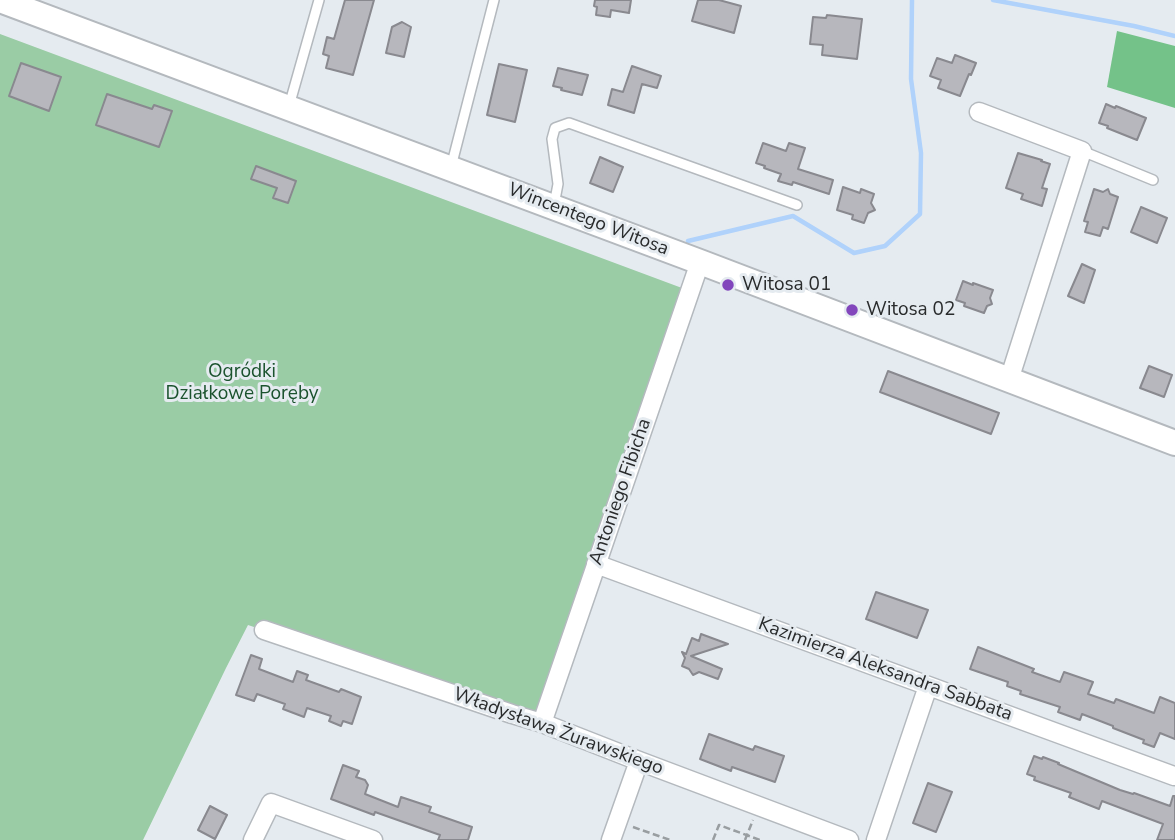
<!DOCTYPE html>
<meta charset="utf-8">
<style>
body{margin:0}
canvas{display:block;background:#e5ebf0}
</style>
<canvas width="1175" height="840"></canvas>
<script>
const g = document.querySelector('canvas').getContext('2d');
g.lineJoin = 'round';
function paint(path, color) { g.fillStyle = color; g.fill(path, 'evenodd'); }
const shape = rows => new Path2D(rows.map(r => 'M' + r).join(''));
function strokePath(path, color, width, dash) { g.strokeStyle = color; g.lineWidth = width; g.lineCap = dash ? 'butt' : 'round'; g.setLineDash(dash || []); g.stroke(path); }
function label(font, color, halo, rows, align = 'center') {
  g.font = font + ' "Nunito Sans",sans-serif'; g.lineWidth = 6; g.setLineDash([]); g.textBaseline = 'middle'; g.strokeStyle = halo; g.fillStyle = color; for (const [text, x, y, turn = 0] of rows) {
    g.save(); g.translate(x, y); g.rotate((+turn || 0) * Math.PI / 180); g.textAlign = isNaN(turn) ? turn : align; if (halo) g.strokeText(text, 0, 0); g.fillText(text, 0, 0); g.restore();
  }
}
paint(shape([
 [0,34,690,291,542,723,248,625,226,668,143,840,0,840]
]), '#9acca5');
paint(shape([
 [1117,31,1175,46,1175,108,1107,87]
]), '#74c289');
strokePath(shape([
 [993,0,1134,26,1175,36],
 [688,241,793,216,854,253,885,246,920,214,921,153,911,79,912,0]
]), '#b0d2fb', 4.5);
const building = shape([
 [345,0,374,0,353,75,326,68,329,56,323,54,327,37,334,39,345,0],
 [595,0,631,0,629,13,611,10,610,17,596,15,597,7,594,6,595,0],
 [698,0,719,0,741,6,734,33,692,21,698,0],
 [827,15,862,19,857,59,822,55,823,45,810,44,813,17,826,18,827,15],
 [402,22,411,27,404,57,386,53,392,27,402,22],
 [955,55,976,63,971,75,969,74,960,96,938,88,941,80,930,76,937,58,952,63,955,55],
 [21,63,61,77,49,111,9,96,21,63],
 [499,64,527,70,515,122,487,115,499,64],
 [632,66,661,76,657,88,642,84,634,113,608,105,612,89,623,92,632,66],
 [558,68,588,75,582,95,561,90,562,88,553,86,558,68],
 [107,94,152,109,154,105,172,111,159,147,96,125,107,94],
 [1106,104,1115,108,1116,106,1146,118,1137,140,1107,128,1108,126,1099,123,1106,104],
 [763,143,786,151,789,143,805,148,798,169,833,180,829,194,793,182,792,185,778,181,781,174,764,168,765,166,756,163,763,143],
 [1018,153,1042,160,1041,161,1050,164,1042,188,1047,189,1042,206,1021,199,1023,194,1006,188,1018,153],
 [600,157,623,167,613,192,590,183,600,157],
 [256,166,296,181,288,203,273,198,277,188,251,179,256,166],
 [843,187,860,193,861,189,874,194,871,203,875,210,868,213,864,223,852,219,853,215,837,210,843,187],
 [1094,189,1103,192,1108,189,1110,194,1118,197,1108,229,1103,227,1100,236,1085,232,1088,222,1084,221,1094,189],
 [1141,207,1167,218,1157,243,1131,232,1141,207],
 [1082,264,1095,270,1084,303,1068,296,1082,264],
 [963,281,973,285,973,283,993,290,990,298,992,304,987,306,984,313,964,306,965,303,956,300,963,281],
 [1149,366,1172,375,1164,397,1140,388,1149,366],
 [888,371,999,413,991,434,880,392,888,371],
 [876,592,928,610,917,638,866,619,876,592],
 [701,634,728,644,691,656,722,669,718,679,699,672,693,675,689,669,682,666,685,658,682,652,686,654,692,638,699,641,701,634],
 [978,647,1034,669,1032,672,1060,682,1064,672,1093,682,1088,694,1114,703,1116,699,1154,713,1160,697,1175,703,1175,739,1160,733,1154,747,1143,743,1144,740,1113,728,1113,726,1082,714,1080,720,1058,712,1060,707,1020,694,1021,691,1007,686,1008,682,970,669,978,647],
 [251,655,262,659,259,669,293,682,297,671,308,675,306,680,339,692,341,689,361,697,352,724,343,721,341,726,329,721,331,716,307,708,304,717,283,709,285,704,257,694,254,701,236,695,251,655],
 [709,734,753,750,755,746,784,756,775,782,732,767,731,771,700,759,709,734],
 [1034,756,1042,759,1043,757,1059,763,1058,764,1120,790,1133,794,1134,793,1170,806,1173,796,1175,796,1175,840,1157,840,1163,824,1102,801,1099,809,1069,797,1071,793,1034,780,1035,777,1027,774,1034,756],
 [343,765,359,771,356,777,365,780,368,785,365,794,398,807,401,797,431,807,429,812,472,827,468,840,438,840,440,835,375,812,374,815,331,799,343,765],
 [928,783,952,792,936,832,913,823,928,783],
 [210,806,227,815,215,839,198,830,210,806]
]);
paint(building, '#b7b7bd');
strokePath(building, '#89898f', 2);
const lane = shape([
 [289,106,319,0],
 [1082,151,1153,180],
 [451,167,494,0],
 [554,205,558,184,552,139,555,128,569,123,797,205]
]);
const street = shape([
 [979,112,1082,151,1009,380],
 [596,564,1174,776],
 [264,630,512,714,542,723,639,761,849,840],
 [542,723,700,262],
 [253,840,271,803,373,840],
 [611,840,639,761],
 [876,840,928,686]
]);
const secondary = shape([
 [0,0,700,262,1175,443]
]);
strokePath(lane, '#b4b9be', 12);
strokePath(street, '#b4b9be', 21);
strokePath(secondary, '#b4b9be', 28);
strokePath(shape([
 [633,827,670,840],
 [713,840,719,825,760,840],
 [745,840,753,820]
]), '#999ea1', 2.5, [7, 3.5]);
strokePath(lane, '#fff', 9);
strokePath(street, '#fff', 18);
strokePath(secondary, '#fff', 24);
for (const [x, y, r, color] of [
 [728,285,7,"#8246bc"],
 [852,310,7,"#8246bc"]
]) { const dot = new Path2D(); dot.arc(x, y, r, 0, 2 * Math.PI); g.fillStyle = color; g.fill(dot); strokePath(dot, '#e5ebf0', 2.5); }
label('19px', '#292b2c', '#e5ebf0', [
 ["Wincentego Witosa",588,220,21],
 ["Antoniego Fibicha",621,492,-71],
 ["Kazimierza Aleksandra Sabbata",885,670,20],
 ["Władysława Żurawskiego",558,732,20]
]);
label('19px', '#292b2c', '#e5ebf0', [
 ["Witosa 01",742,285],
 ["Witosa 02",866,310]
], 'left');
label('19px', '#1b532e', '#e5ebf0', [
 ["Ogródki",242,372],
 ["Działkowe Poręby",242,394]
]);
</script>
